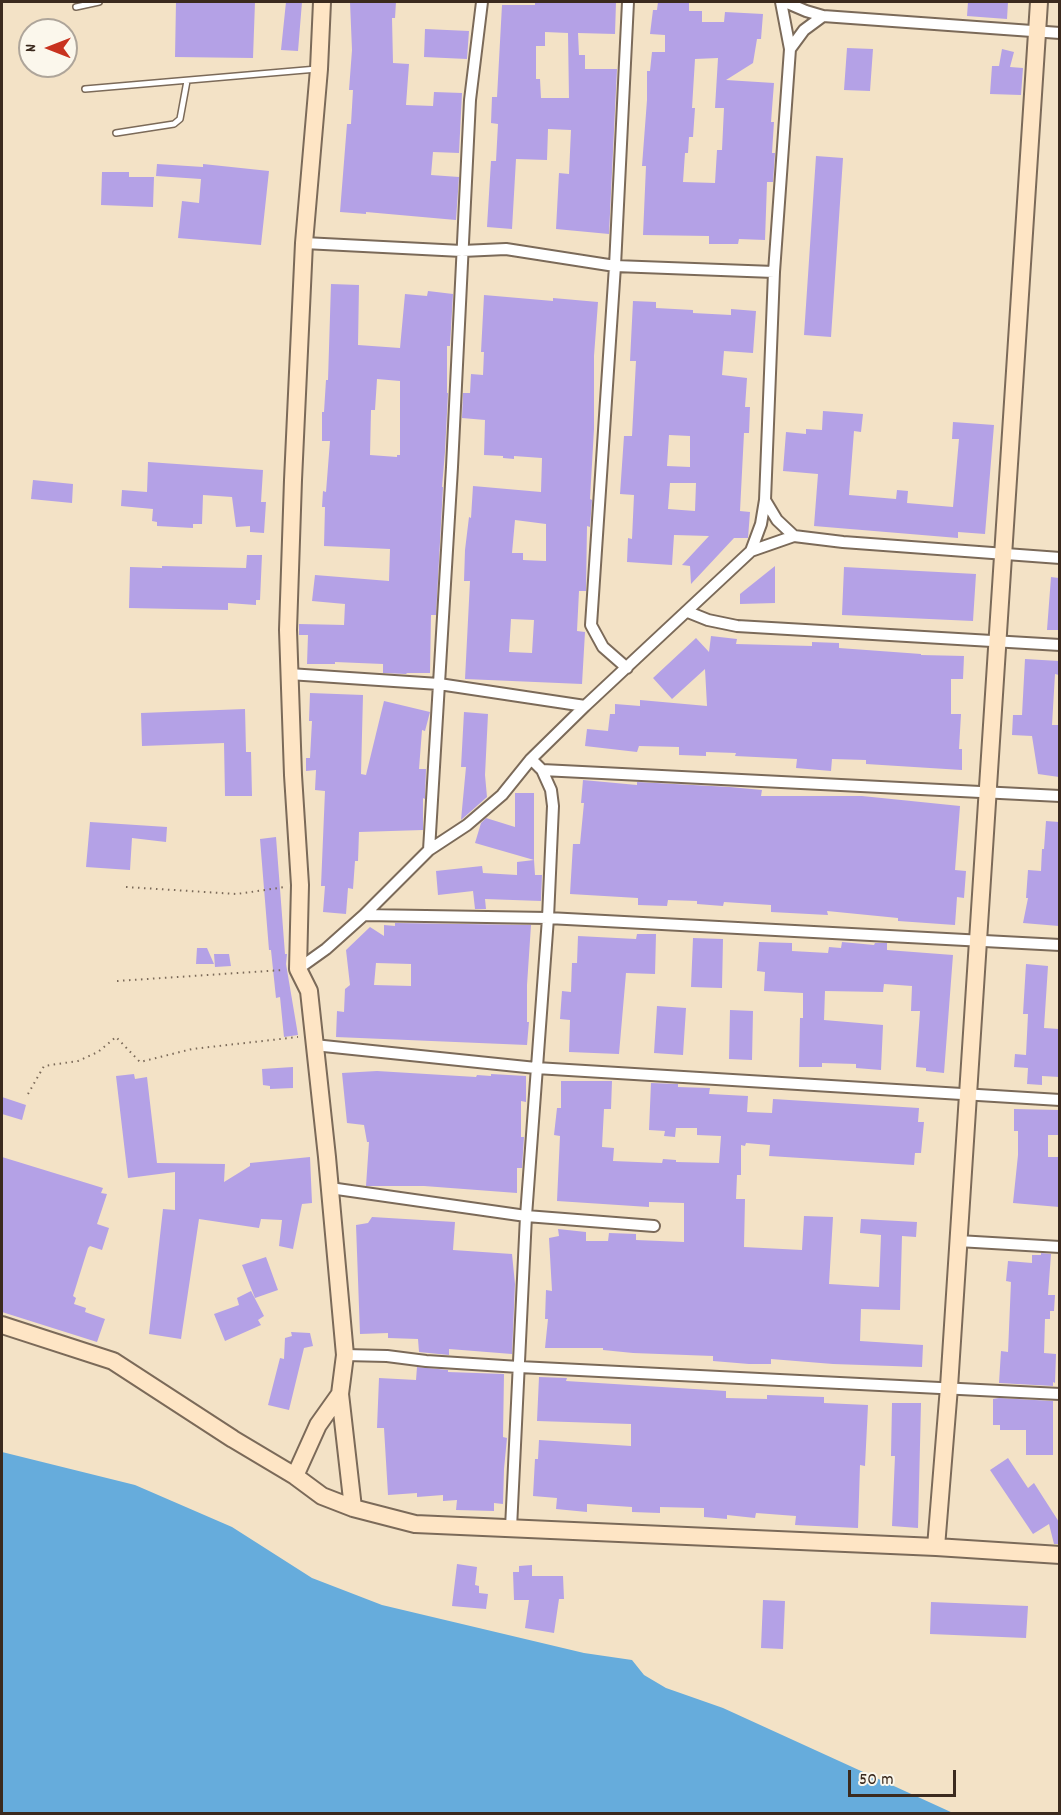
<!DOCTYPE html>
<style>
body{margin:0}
#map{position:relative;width:1061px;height:1815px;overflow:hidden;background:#f3e2c6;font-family:Dekko,sans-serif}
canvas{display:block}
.frame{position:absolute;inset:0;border:3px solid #3b2a1e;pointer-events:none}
.north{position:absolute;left:18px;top:18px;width:60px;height:60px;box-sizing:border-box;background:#fbf7ec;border:2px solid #aea59a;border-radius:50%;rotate:270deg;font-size:16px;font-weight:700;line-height:24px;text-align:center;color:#3b2a1e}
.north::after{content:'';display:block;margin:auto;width:21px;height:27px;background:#c8321e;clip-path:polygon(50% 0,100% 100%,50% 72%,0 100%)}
.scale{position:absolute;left:848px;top:1770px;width:108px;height:27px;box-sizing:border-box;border:3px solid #3b2a1e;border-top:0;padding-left:8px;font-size:18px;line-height:21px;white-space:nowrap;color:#3b2a1e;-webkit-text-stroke:4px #fbf7ec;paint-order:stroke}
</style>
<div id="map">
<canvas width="1061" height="1815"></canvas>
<div class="frame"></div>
<div class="north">N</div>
<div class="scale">50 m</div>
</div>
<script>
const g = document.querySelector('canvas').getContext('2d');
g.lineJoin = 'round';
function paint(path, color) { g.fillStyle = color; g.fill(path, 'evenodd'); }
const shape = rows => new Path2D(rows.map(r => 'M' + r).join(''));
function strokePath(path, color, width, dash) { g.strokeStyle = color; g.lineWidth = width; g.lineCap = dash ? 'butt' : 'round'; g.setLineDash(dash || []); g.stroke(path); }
paint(shape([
 [2,1452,135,1485,232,1527,312,1578,382,1605,584,1653,632,1660,644,1675,666,1688,723,1708,953,1813,2,1813]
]), '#66acdc');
paint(shape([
 [176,2,255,2,253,58,175,57],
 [286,2,302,2,298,51,281,50],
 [350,2,396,2,395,18,392,18,393,63,409,64,406,105,433,106,434,92,462,93,459,153,433,152,431,175,459,177,456,220,366,212,366,214,340,212,347,124,351,124,353,90,349,90,352,50],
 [535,2,616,2,615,34,578,33,579,55,585,55,585,69,617,69,609,234,556,229,559,173,569,174,571,130,548,129,547,160,516,159,512,229,487,227,491,161,496,161,498,124,491,123,492,97,497,97,502,5,535,5],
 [545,32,568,33,569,98,541,98,540,79,536,79,536,46,545,46],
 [658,2,689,2,689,11,702,11,702,22,724,22,725,12,763,14,761,39,757,39,753,63,726,80,774,83,771,122,774,122,772,153,775,153,773,182,767,182,765,240,739,239,738,244,709,244,709,236,643,235,646,166,642,166,647,100,647,71,650,71,652,52,665,52,665,35,650,34,653,10,657,10],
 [718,58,715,108,724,108,722,150,717,150,715,183,683,182,685,153,688,153,689,137,693,137,695,108,692,108,695,59],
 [968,2,1008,2,1007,19,967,16],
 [425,29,469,31,467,59,424,57],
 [847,48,873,49,870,91,844,90],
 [1002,49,1014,52,1010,67,1023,68,1021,95,990,94,992,66,999,66],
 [816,156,843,158,831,337,804,335],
 [157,164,203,167,203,164,269,171,261,245,178,238,182,201,199,203,201,179,156,176],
 [102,172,129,172,129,177,154,177,153,207,101,205],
 [331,284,359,285,358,345,400,348,405,294,427,296,428,291,453,294,450,346,447,346,447,393,448,393,445,452,442,487,443,487,436,615,431,615,430,673,407,673,406,674,383,673,383,664,335,662,335,664,307,664,308,635,299,635,299,624,344,625,345,604,312,601,315,575,389,581,390,549,324,546,325,507,322,507,323,491,326,492,330,441,322,441,322,412,324,412,326,380,328,380],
 [377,379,400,381,400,455,397,455,397,457,370,455,371,410,375,410],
 [484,295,553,301,553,298,598,302,594,356,594,429,590,499,592,500,590,527,587,526,586,591,579,591,577,631,585,632,582,684,465,679,470,581,464,581,465,550,469,517,471,518,473,486,541,492,542,458,514,456,514,459,503,458,503,456,484,455,485,420,462,418,463,393,470,393,471,374,483,375,484,352,481,352],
 [515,520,546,524,546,561,523,560,523,553,512,553],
 [511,619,534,620,532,653,509,652],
 [633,301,656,302,656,308,693,310,693,313,731,315,731,309,756,311,753,353,724,351,722,375,747,378,745,407,750,407,749,433,744,433,740,511,750,512,748,538,734,538,691,584,690,566,682,565,709,536,674,535,672,565,627,562,628,538,632,539,634,495,620,494,624,436,632,436,636,361,630,361],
 [669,435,690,436,690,467,667,466],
 [670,483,696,483,695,511,668,509],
 [823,411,863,414,861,432,854,431,849,495,896,499,897,490,908,491,907,503,953,507,959,439,952,439,953,422,994,425,985,534,958,532,958,538,814,526,818,474,783,471,786,432,806,434,806,429,822,430],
 [148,462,263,470,261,502,266,502,264,533,250,532,250,526,236,527,232,497,203,495,202,524,193,524,193,528,157,526,157,522,152,521,153,509,121,506,122,490,147,492],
 [33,480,73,484,72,503,31,499],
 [247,555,262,555,260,600,256,600,256,605,228,603,228,610,129,608,130,567,162,568,162,566,246,568],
 [775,566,775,603,740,604,740,594],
 [844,567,976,574,973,621,842,615],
 [1051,577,1059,578,1059,630,1047,630],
 [711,636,737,639,736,644,812,646,812,642,839,643,839,648,921,654,921,655,964,656,963,679,951,679,951,714,961,714,959,749,962,749,962,770,866,764,866,760,832,759,831,771,796,768,797,759,735,756,736,753,706,752,706,756,679,755,679,747,639,746,637,752,585,746,587,729,608,731,610,714,615,714,615,704,640,706,640,700,707,706,705,669,672,699,653,678,696,638,709,652],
 [1025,659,1059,661,1059,675,1055,674,1052,725,1059,725,1059,777,1038,774,1032,736,1012,735,1013,715,1022,715],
 [310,693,363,695,361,774,366,775,384,701,430,712,425,731,422,730,419,769,426,769,425,799,423,798,423,830,359,832,358,861,355,861,353,889,348,888,346,914,323,912,325,886,321,886,325,791,315,790,316,770,306,771,306,758,310,758,312,721,309,721],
 [245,709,246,752,251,752,252,796,225,796,224,743,142,746,141,713],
 [464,712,488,714,485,775,487,797,461,820,466,767,461,767],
 [583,780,637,785,637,782,730,787,762,790,761,796,862,796,960,806,955,870,966,871,964,898,957,897,955,925,898,921,898,918,827,911,828,915,771,912,771,905,724,902,723,906,697,904,697,901,668,900,667,906,638,905,638,898,570,894,573,844,580,844,584,803,581,803],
 [515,793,534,793,534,860,475,843,481,823,486,818,515,827],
 [1046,821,1059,822,1059,926,1023,923,1028,898,1026,898,1028,870,1041,871,1042,849,1044,849],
 [90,822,167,827,166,842,132,838,130,870,86,867],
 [276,837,285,954,287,954,286,964,298,1035,284,1037,280,997,276,998,271,950,269,950,260,839],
 [534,860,535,875,542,875,541,901,485,899,486,909,475,909,473,891,438,895,436,871,482,866,483,873,517,875,517,862],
 [395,923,531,925,527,985,527,1022,529,1022,527,1045,336,1037,337,1011,344,1012,345,989,350,985,346,950,370,927,384,936,384,925,395,926],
 [376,963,411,964,411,986,374,985],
 [637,934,656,934,655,974,626,973,619,1054,569,1052,570,1020,560,1019,562,991,571,992,572,963,577,963,578,936,636,939],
 [693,938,723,939,722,988,691,987],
 [759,942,792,943,792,951,828,953,829,947,841,948,842,942,874,945,875,943,887,943,887,950,953,955,944,1073,926,1071,926,1068,916,1067,920,1011,911,1011,912,986,884,984,883,992,825,991,824,1020,883,1025,881,1070,856,1068,856,1064,822,1063,822,1067,799,1067,800,1018,803,1018,803,993,764,991,765,972,757,971],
 [197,948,207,948,214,964,196,964],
 [214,954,229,954,231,966,215,967],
 [1026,964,1048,966,1044,1028,1059,1029,1059,1077,1042,1076,1042,1085,1027,1084,1028,1068,1014,1067,1015,1054,1026,1055,1028,1014,1023,1014],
 [657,1006,686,1008,683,1055,654,1053],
 [730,1010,753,1011,752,1060,729,1059],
 [293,1067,293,1088,270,1089,270,1086,263,1085,262,1069],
 [377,1071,476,1077,477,1075,491,1076,491,1074,526,1076,526,1102,521,1101,521,1137,524,1137,522,1168,517,1168,517,1193,424,1186,366,1186,369,1142,367,1142,364,1125,347,1123,342,1073],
 [134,1074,135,1079,147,1077,157,1163,225,1164,224,1182,250,1166,250,1163,310,1157,312,1203,302,1204,293,1249,279,1246,282,1220,261,1219,259,1228,199,1219,181,1339,149,1334,163,1209,175,1210,175,1172,128,1178,116,1076],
 [561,1081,612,1081,611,1109,604,1109,602,1147,614,1148,613,1161,662,1163,663,1159,676,1160,676,1162,719,1163,721,1136,697,1135,697,1128,676,1128,675,1137,664,1136,665,1131,649,1130,651,1083,678,1084,678,1087,710,1088,709,1094,748,1096,747,1112,772,1113,773,1099,919,1108,918,1122,924,1122,921,1153,915,1153,914,1165,769,1156,770,1145,746,1143,745,1146,741,1145,741,1175,737,1175,736,1199,745,1199,744,1247,802,1250,804,1216,833,1217,829,1284,879,1287,881,1235,860,1233,861,1219,917,1222,916,1237,902,1236,900,1310,861,1309,860,1341,923,1345,922,1367,833,1364,771,1359,771,1364,749,1364,713,1361,713,1356,633,1353,603,1350,603,1348,545,1348,548,1319,545,1319,546,1290,552,1291,549,1238,559,1236,558,1229,586,1232,586,1241,608,1241,609,1233,636,1234,636,1240,684,1242,684,1203,649,1202,649,1207,557,1201,560,1136,554,1135,557,1108,561,1108],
 [2,1097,26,1105,22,1120,2,1114],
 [1014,1109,1059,1110,1059,1135,1048,1135,1048,1157,1059,1157,1059,1207,1013,1203,1018,1155,1018,1131,1014,1131],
 [2,1157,103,1188,101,1193,107,1194,97,1224,109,1228,102,1250,90,1246,88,1248,73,1296,76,1298,74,1304,86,1308,85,1312,105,1319,97,1342,2,1312],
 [372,1217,455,1222,453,1250,512,1254,515,1284,512,1354,449,1349,449,1355,419,1352,418,1339,388,1338,388,1333,360,1334,356,1225,368,1223],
 [1041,1253,1051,1254,1048,1295,1055,1295,1054,1311,1050,1311,1050,1319,1045,1319,1044,1353,1056,1354,1055,1383,1053,1382,1053,1386,999,1383,1001,1351,1008,1352,1011,1282,1006,1281,1008,1261,1032,1263,1032,1255,1041,1255],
 [266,1257,278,1290,255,1298,242,1265],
 [251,1291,264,1316,258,1320,261,1325,225,1341,214,1314,239,1305,237,1298],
 [291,1332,310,1333,313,1346,304,1348,289,1410,268,1405,280,1358,284,1359,285,1338,292,1336],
 [417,1367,448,1370,448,1372,504,1374,503,1437,507,1438,504,1469,503,1504,494,1503,494,1511,456,1510,457,1500,443,1501,443,1495,417,1497,417,1493,388,1495,384,1428,377,1428,379,1378,416,1380],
 [539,1377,567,1378,566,1381,726,1391,726,1398,767,1399,767,1395,824,1397,824,1403,868,1405,865,1466,860,1465,858,1528,795,1525,796,1516,756,1513,755,1518,727,1515,727,1519,704,1517,704,1508,660,1507,660,1513,632,1512,632,1507,587,1504,587,1512,556,1509,557,1498,533,1496,535,1459,538,1459,539,1440,631,1446,631,1424,537,1421],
 [999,1398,1053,1401,1053,1455,1026,1455,1026,1430,1000,1430,1000,1425,993,1425,993,1399],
 [892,1403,921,1403,918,1528,892,1526,895,1456,891,1456],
 [1008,1458,1028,1488,1034,1483,1059,1522,1059,1544,1054,1544,1049,1524,1033,1534,990,1470],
 [457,1564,477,1567,475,1585,479,1586,479,1593,488,1594,486,1609,452,1606],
 [532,1565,532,1576,563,1576,564,1599,559,1599,554,1633,525,1628,529,1600,514,1600,513,1572,519,1572,519,1566],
 [763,1600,785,1601,783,1649,761,1648],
 [931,1602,1028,1606,1026,1638,930,1634]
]), '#b4a1e6');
const lane = shape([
 [76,7,99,2],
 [85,89,317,69],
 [116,133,174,124,180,119,187,81]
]);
const street = shape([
 [785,2,806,11,823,16,1060,33],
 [790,49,804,30,823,16],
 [304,243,462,251,506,249,615,266,774,272],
 [765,500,777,520,794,536],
 [751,551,794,536,843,542,1060,558],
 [688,612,708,620,737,626,1060,645],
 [627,668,603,647,591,625,615,266,628,2],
 [289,674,439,684,585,706],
 [542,770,1060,796],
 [429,850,452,467,470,100,482,2],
 [364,915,548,918,1060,945],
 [298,969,326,949,364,915,429,850,467,825,502,795,531,759,585,706,751,551,761,524,765,500,774,272,790,49,781,2],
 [314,1045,536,1068,1060,1100],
 [330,1188,526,1216,654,1226],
 [958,1241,1060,1247],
 [345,1355,387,1356,426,1361,519,1367,1060,1394],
 [511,1528,526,1216,548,918,553,806,551,790,542,770,531,759]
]);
const secondary = shape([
 [322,2,319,69,304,243,293,480,288,630,293,775,300,885,298,969,309,991,327,1157,345,1355,340,1394,353,1508],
 [2,1325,113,1361,233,1439,295,1476,322,1496,353,1508,415,1524,936,1547,1060,1555],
 [295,1476,318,1425,340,1394],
 [936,1547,949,1387,1039,2]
]);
strokePath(lane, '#7b6a59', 8);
strokePath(street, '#7b6a59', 14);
strokePath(secondary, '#7b6a59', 20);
strokePath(shape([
 [126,887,237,894,285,887],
 [117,981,283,970],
 [28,1094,44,1066,78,1061,98,1052,116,1037,140,1062,192,1049,298,1037]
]), '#7b6a59', 2, [1.5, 4.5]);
strokePath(lane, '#fff', 5);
strokePath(street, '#fff', 10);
strokePath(secondary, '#fee5c5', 16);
</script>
